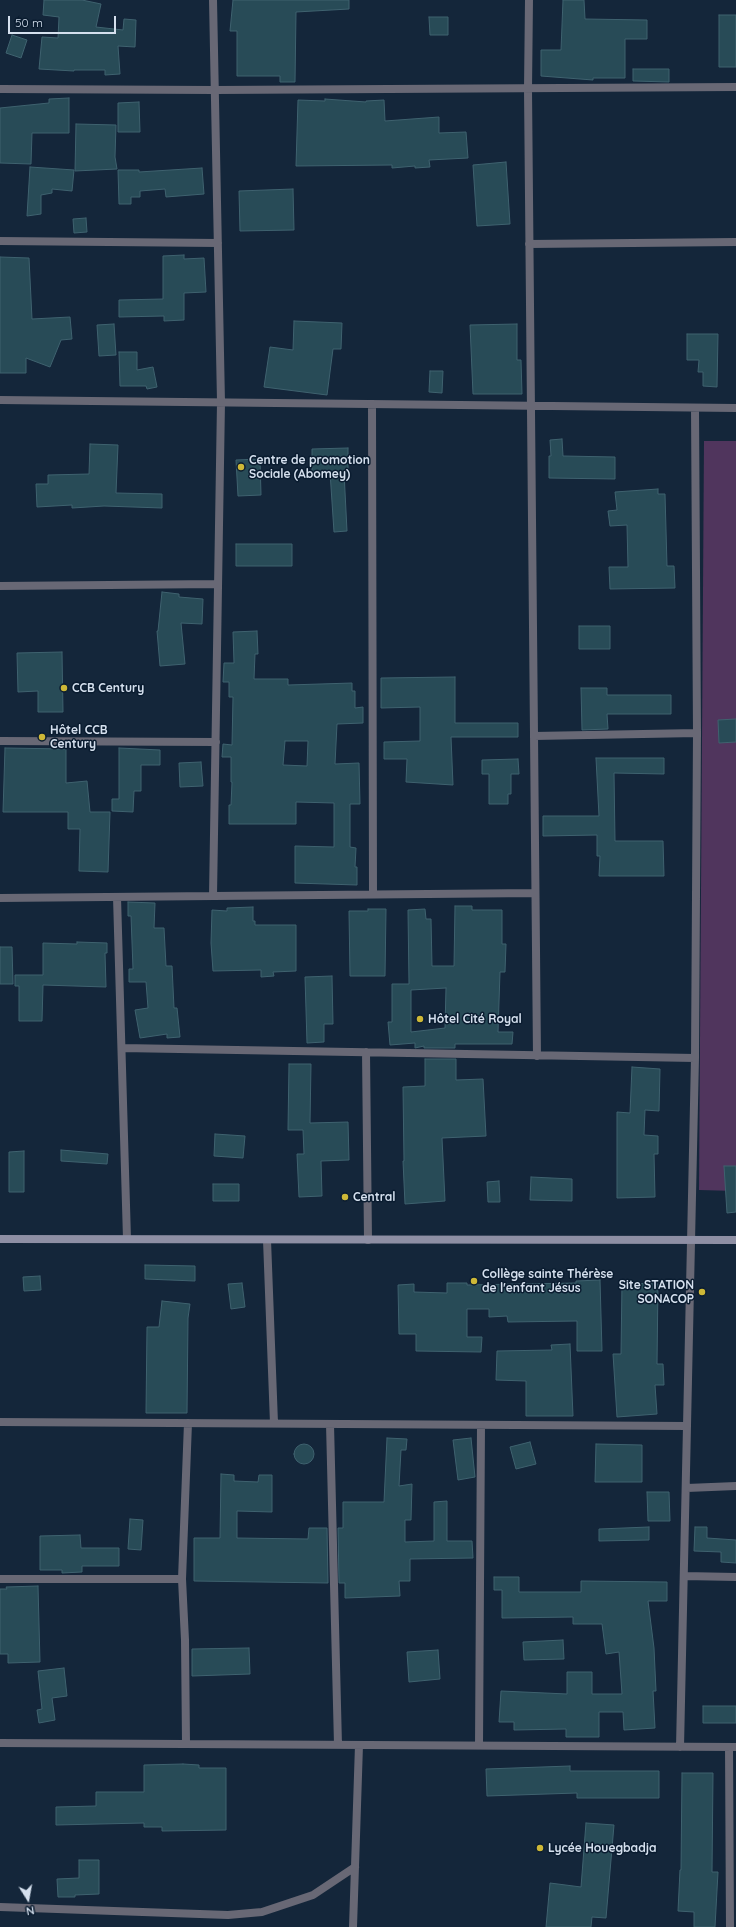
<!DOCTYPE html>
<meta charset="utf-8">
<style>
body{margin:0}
#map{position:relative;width:736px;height:1927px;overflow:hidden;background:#14263a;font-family:Quicksand,sans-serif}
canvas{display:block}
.north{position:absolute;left:8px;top:1879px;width:40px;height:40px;-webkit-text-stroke:3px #0a1c30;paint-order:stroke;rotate:169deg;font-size:11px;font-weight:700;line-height:16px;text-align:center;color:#d5e0ee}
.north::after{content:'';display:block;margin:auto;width:14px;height:18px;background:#d5e0ee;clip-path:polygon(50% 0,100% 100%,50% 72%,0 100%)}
.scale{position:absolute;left:8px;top:16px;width:108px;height:18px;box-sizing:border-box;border:2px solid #d5e0ee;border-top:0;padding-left:5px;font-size:12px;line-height:14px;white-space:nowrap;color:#d5e0ee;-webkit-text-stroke:3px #0a1c30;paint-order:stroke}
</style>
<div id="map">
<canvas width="736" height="1927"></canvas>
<div class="north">N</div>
<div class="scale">50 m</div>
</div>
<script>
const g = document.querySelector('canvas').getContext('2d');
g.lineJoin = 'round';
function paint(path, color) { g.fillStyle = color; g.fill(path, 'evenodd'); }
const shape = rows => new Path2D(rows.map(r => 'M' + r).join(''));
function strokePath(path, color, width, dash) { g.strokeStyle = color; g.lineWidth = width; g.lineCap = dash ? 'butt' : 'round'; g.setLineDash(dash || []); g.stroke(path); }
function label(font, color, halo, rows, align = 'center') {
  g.font = font + ' Quicksand,sans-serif'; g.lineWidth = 3; g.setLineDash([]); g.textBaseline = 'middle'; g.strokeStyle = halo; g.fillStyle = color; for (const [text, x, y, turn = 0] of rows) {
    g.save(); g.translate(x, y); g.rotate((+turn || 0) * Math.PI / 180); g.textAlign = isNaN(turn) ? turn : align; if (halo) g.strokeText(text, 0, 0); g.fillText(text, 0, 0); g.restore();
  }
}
paint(shape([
 [704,441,736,441,736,1191,699,1190]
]), '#50355d');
const building = shape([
 [44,0,82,0,101,4,96,27,123,30,124,19,136,20,135,47,118,46,120,74,105,75,105,70,74,70,74,71,39,69,42,37,58,38,59,17,43,15,44,0],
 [233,0,349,0,349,9,296,12,295,82,280,82,280,76,237,76,237,31,230,31,233,0],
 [563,0,584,0,585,19,647,20,647,39,625,39,625,78,593,78,593,80,541,76,541,50,561,50,563,0],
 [719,15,736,15,736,67,719,67,719,15],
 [429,17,448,17,448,35,430,35,429,17],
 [12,35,27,40,21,58,6,53,12,35],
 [633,69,669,69,669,82,633,81,633,69],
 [69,98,69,133,32,133,31,164,0,163,0,108,49,103,49,99,69,98],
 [325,99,366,102,366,101,384,100,385,121,439,117,439,133,466,132,468,158,429,160,430,167,415,168,415,166,392,168,392,165,296,166,298,100,325,101,325,99],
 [139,102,140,132,118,132,118,103,139,102],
 [76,124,116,125,115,157,117,169,75,171,76,124],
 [506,162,510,224,477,226,473,165,506,162],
 [30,167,74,170,72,191,52,189,52,193,41,195,41,214,27,216,30,167],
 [202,168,204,194,166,197,165,189,140,191,140,197,131,197,131,204,119,204,118,170,139,170,139,172,202,168],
 [293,189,294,230,240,231,239,191,293,189],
 [86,218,87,232,74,233,73,219,86,218],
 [184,255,184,259,204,258,206,292,184,293,184,320,164,321,164,316,119,317,119,300,163,299,163,256,184,255],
 [0,257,29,258,32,319,70,317,72,339,61,340,50,367,26,358,26,373,0,373,0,257],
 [294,321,342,323,341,349,333,349,327,395,264,387,270,347,293,350,294,321],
 [114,324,116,355,99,356,97,325,114,324],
 [517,324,517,360,521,360,522,394,473,394,470,325,517,324],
 [687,334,718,334,717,387,703,386,703,372,698,372,699,360,687,360,687,334],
 [119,352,137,352,137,370,153,367,157,387,147,389,146,386,120,386,119,352],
 [430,371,443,371,442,393,429,392,430,371],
 [562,439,563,456,615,457,615,479,549,478,549,456,551,456,550,440,562,439],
 [90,444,118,445,116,493,162,494,162,508,104,506,72,508,72,505,37,507,36,484,48,484,48,475,89,474,90,444],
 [348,448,348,472,344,472,347,531,334,532,330,472,312,472,312,449,348,448],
 [260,459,261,495,238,496,236,460,260,459],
 [658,489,658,494,665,494,667,566,674,566,675,588,610,589,609,567,628,567,627,525,610,526,608,511,617,510,615,492,658,489],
 [236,544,292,544,292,566,236,566,236,544],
 [162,592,179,594,179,597,203,599,202,624,181,623,185,664,160,666,157,631,158,631,162,592],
 [579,626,610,626,610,649,579,649,579,626],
 [257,631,258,654,255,654,254,679,288,679,288,685,352,683,352,691,355,691,355,708,363,707,363,723,337,724,335,764,359,763,360,804,350,804,350,847,356,848,355,867,357,867,357,885,295,883,295,846,334,847,334,803,296,802,296,824,229,824,229,805,231,805,232,782,231,782,231,757,222,757,223,744,232,745,233,697,229,697,229,682,223,682,224,663,234,663,233,632,257,631],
 [285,741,308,741,307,766,283,765,285,741],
 [62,652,63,712,38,712,38,691,18,692,17,653,62,652],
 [455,677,455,723,518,723,518,737,451,737,453,785,406,782,407,759,384,759,384,742,420,741,420,707,381,708,381,678,455,677],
 [581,688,607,688,607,695,671,695,671,714,607,714,608,729,582,730,581,688],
 [736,719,736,742,719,743,718,720,736,719],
 [5,748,66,749,66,783,87,781,90,812,110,812,108,872,79,871,80,829,68,829,68,812,3,812,5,748],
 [119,748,160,750,160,765,141,765,141,791,134,791,133,812,112,811,112,799,119,799,119,748],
 [596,758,664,758,664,774,614,773,615,841,663,841,664,876,599,876,600,856,597,856,597,835,543,836,543,816,599,816,596,758],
 [518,759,519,774,511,774,511,794,508,794,508,804,489,804,489,774,482,774,482,760,518,759],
 [201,762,203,786,180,787,179,763,201,762],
 [128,902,155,903,154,928,164,928,166,966,172,966,174,1008,177,1008,180,1037,167,1038,167,1034,140,1038,135,1010,148,1008,146,982,129,982,129,969,133,969,131,916,128,916,128,902],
 [455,906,472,906,472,910,502,910,502,944,506,944,505,972,500,972,498,1032,513,1032,512,1044,455,1044,455,1048,424,1048,424,1046,415,1048,415,1043,390,1045,388,1022,392,1022,392,984,409,984,408,910,425,909,426,919,431,919,432,966,454,966,455,906],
 [446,988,445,1028,411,1032,411,990,446,988],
 [253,907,253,921,255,921,255,925,296,925,296,971,273,972,274,976,261,977,261,970,213,971,211,943,212,910,227,911,227,908,253,907],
 [368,909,386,909,385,976,350,976,349,911,368,911,368,909],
 [77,942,107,943,107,953,105,953,106,987,43,985,42,1021,19,1021,19,986,15,986,15,975,43,975,43,943,77,944,77,942],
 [0,947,12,947,13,984,0,984,0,947],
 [332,976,333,1024,324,1024,324,1042,307,1043,305,977,332,976],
 [425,1059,456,1059,456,1080,483,1079,486,1136,442,1138,445,1201,405,1204,403,1161,404,1161,403,1087,425,1086,425,1059],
 [289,1064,311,1064,310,1123,348,1122,349,1160,321,1161,322,1196,299,1197,297,1154,304,1154,303,1130,288,1130,289,1064],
 [632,1067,660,1069,659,1111,645,1110,644,1135,658,1136,658,1154,654,1154,655,1197,617,1198,617,1112,630,1113,632,1067],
 [215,1134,245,1136,243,1158,214,1156,215,1134],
 [61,1150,108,1154,107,1164,61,1161,61,1150],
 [24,1151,24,1192,9,1192,9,1152,24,1151],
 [724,1166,736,1166,736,1212,727,1213,724,1166],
 [531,1177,572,1179,572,1201,530,1200,531,1177],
 [499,1181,500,1202,488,1202,487,1182,499,1181],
 [213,1184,239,1184,239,1201,213,1201,213,1184],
 [145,1265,195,1266,195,1281,145,1279,145,1265],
 [40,1276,41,1290,24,1291,23,1277,40,1276],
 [600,1280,602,1351,577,1351,577,1321,508,1322,507,1316,489,1317,489,1309,467,1309,467,1337,482,1337,481,1352,416,1351,416,1334,399,1334,398,1285,414,1284,414,1292,447,1293,447,1283,467,1283,467,1285,576,1283,576,1281,600,1280],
 [242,1283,245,1307,231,1309,228,1284,242,1283],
 [622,1283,658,1284,657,1364,663,1364,664,1385,655,1385,657,1414,617,1417,613,1354,621,1354,622,1283],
 [162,1301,190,1304,188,1318,187,1413,146,1413,147,1327,159,1327,162,1301],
 [570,1344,573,1416,526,1416,526,1381,496,1380,497,1351,552,1350,551,1345,570,1344],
 [387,1438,407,1439,406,1450,401,1450,399,1486,412,1484,411,1520,405,1520,405,1542,434,1541,434,1502,447,1501,447,1541,472,1541,473,1558,410,1559,410,1581,399,1581,400,1596,345,1598,345,1583,339,1583,338,1528,343,1528,343,1502,384,1502,387,1438],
 [471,1438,475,1477,458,1480,453,1440,471,1438],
 [530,1442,536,1464,516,1469,510,1447,530,1442],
 [596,1444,642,1445,642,1482,595,1482,596,1444],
 '294 1454a10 10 0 1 1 20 0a10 10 0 1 1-20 0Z',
 [221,1474,234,1475,234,1481,258,1482,259,1475,272,1475,272,1512,237,1511,237,1538,308,1539,309,1528,327,1528,328,1583,194,1581,194,1538,220,1538,221,1474],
 [647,1492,669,1492,670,1521,648,1521,647,1492],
 [130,1519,143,1520,141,1550,128,1549,130,1519],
 [649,1527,649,1540,599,1541,599,1529,649,1527],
 [695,1527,707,1527,707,1538,736,1540,736,1563,721,1562,721,1552,694,1551,695,1527],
 [80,1535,81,1548,119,1548,119,1566,82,1566,82,1572,62,1573,62,1570,40,1570,40,1536,80,1535],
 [494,1577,519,1577,519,1592,581,1592,581,1581,667,1582,667,1601,648,1601,654,1648,656,1691,653,1691,655,1728,624,1730,623,1712,599,1712,599,1737,566,1737,566,1729,514,1730,514,1722,499,1722,501,1691,567,1694,567,1672,592,1672,592,1694,622,1694,619,1652,606,1654,602,1624,573,1624,573,1617,502,1618,502,1590,494,1590,494,1577],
 [38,1586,40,1662,8,1663,8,1654,0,1654,0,1589,7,1589,6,1587,38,1586],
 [563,1640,564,1659,524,1660,523,1642,563,1640],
 [249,1648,250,1674,192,1676,192,1649,249,1648],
 [438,1650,440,1679,409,1682,407,1652,438,1650],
 [64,1668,67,1696,52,1698,55,1720,39,1723,37,1710,42,1709,38,1671,64,1668],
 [703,1706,736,1706,736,1723,703,1723,703,1706],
 [183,1764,199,1765,199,1768,226,1768,226,1830,162,1831,162,1827,144,1827,144,1823,56,1825,56,1807,96,1806,96,1792,144,1792,144,1765,183,1764],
 [570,1766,570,1771,659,1771,659,1798,577,1798,577,1793,487,1796,486,1769,570,1766],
 [682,1773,713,1773,712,1872,718,1872,715,1927,694,1927,694,1912,678,1911,680,1870,681,1870,682,1773],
 [586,1823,614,1825,606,1918,592,1917,591,1927,546,1927,550,1883,581,1887,586,1823],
 [79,1860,99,1860,99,1894,75,1895,75,1897,58,1897,57,1879,79,1878,79,1860]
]);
paint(building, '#284b57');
strokePath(building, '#3f626f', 1);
strokePath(shape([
 [213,0,221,402,213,896],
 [529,0,528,89,537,1056],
 [0,89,215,90,736,87],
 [0,241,218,243],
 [529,244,736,242],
 [0,400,736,408],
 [372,404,373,894],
 [0,586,218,584],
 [534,736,697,733],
 [0,741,216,742],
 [117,897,127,1239],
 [0,898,535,893],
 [122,1048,695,1058],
 [366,1052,368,1240],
 [267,1240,274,1423],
 [0,1422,687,1426],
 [330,1424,338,1745],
 [687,1488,736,1486],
 [684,1576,736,1577],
 [0,1579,182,1579],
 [0,1743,736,1747],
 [186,1744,185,1640,182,1579,188,1423],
 [479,1745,481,1425],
 [680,1747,695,1058,697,733,695,408],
 [729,1747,730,1927],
 [0,1907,228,1915,262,1912,313,1895,355,1867],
 [353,1927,359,1745]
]), '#686875', 8);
strokePath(shape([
 [0,1239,736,1240]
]), '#8e8fa4', 8);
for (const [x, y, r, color] of [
 [241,467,4,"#ceb837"],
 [64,688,4,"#ceb837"],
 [42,737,4,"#ceb837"],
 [420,1019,4,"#ceb837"],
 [345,1197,4,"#ceb837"],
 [474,1281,4,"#ceb837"],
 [702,1292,4,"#ceb837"],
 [540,1848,4,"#ceb837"]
]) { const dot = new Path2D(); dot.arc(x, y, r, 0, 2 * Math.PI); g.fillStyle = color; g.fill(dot); strokePath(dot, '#0a1c30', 1.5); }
label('bold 12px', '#d5e0ee', '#0a1c30', [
 ["Centre de promotion",249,460],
 ["Sociale (Abomey)",249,474],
 ["CCB Century",72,688],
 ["Hôtel CCB",50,730],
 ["Century",50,744],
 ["Hôtel Cité Royal",428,1019],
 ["Central",353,1197],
 ["Collège sainte Thérèse",482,1274],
 ["de l'enfant Jésus",482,1288],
 ["Site STATION",694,1285,"right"],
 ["SONACOP",694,1299,"right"],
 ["Lycée Houegbadja",548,1848]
], 'left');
</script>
